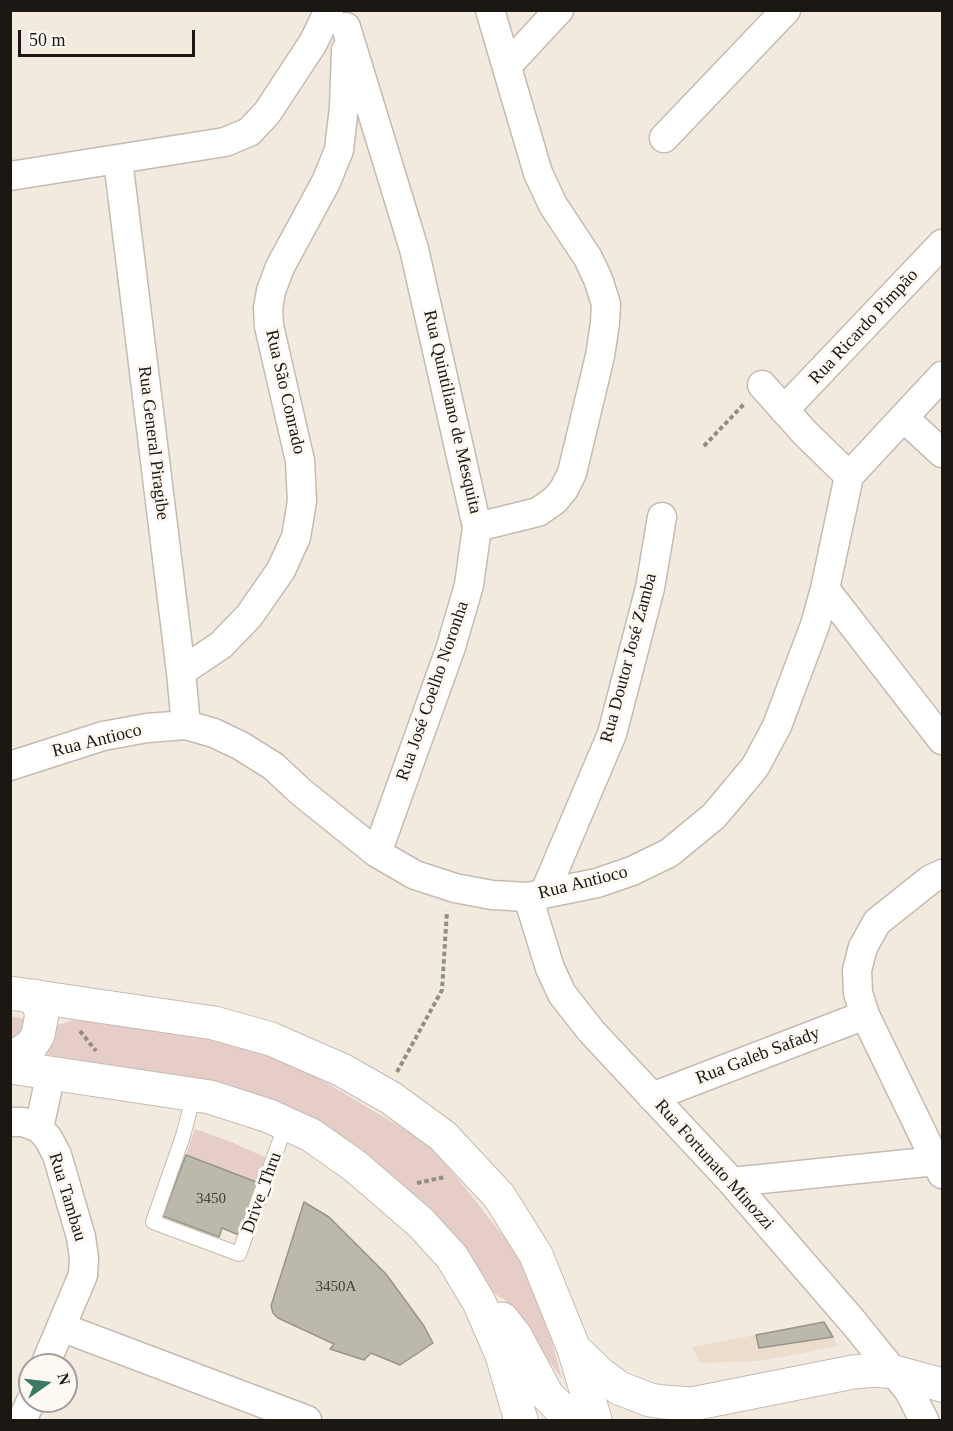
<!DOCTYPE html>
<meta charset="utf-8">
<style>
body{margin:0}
#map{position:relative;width:953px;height:1431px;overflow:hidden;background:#f3eadf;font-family:Georgia,serif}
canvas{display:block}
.frame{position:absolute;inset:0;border:12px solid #1b1814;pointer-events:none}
.north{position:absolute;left:18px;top:1353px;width:60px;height:60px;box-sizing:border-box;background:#fdf8f1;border:2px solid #a39e99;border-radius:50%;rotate:76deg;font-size:16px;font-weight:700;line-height:24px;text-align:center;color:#1b1814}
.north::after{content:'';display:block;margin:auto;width:21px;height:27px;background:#3c7965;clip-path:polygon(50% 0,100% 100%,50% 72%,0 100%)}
.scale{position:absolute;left:18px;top:30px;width:177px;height:27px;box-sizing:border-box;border:3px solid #1b1814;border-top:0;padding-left:8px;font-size:18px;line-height:21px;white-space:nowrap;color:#1b1814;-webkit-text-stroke:4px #fdf8f1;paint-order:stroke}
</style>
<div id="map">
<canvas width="953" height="1431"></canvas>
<div class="frame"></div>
<div class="north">N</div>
<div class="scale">50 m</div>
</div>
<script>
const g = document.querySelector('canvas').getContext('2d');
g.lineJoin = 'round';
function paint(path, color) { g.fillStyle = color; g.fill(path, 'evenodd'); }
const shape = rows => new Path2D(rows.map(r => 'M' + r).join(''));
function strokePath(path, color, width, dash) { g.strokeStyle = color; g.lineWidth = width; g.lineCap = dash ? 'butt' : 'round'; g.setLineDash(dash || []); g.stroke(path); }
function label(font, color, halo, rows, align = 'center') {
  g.font = font + ' Georgia,serif'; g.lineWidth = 6; g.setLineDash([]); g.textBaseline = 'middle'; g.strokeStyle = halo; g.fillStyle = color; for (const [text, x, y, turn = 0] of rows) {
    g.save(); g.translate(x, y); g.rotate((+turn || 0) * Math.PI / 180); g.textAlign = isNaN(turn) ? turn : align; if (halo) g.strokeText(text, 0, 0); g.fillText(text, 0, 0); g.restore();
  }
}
paint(shape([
 [824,1322,838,1346,760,1361,700,1363,692,1347]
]), '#ebdccc');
paint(shape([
 [11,1016,29,1020,11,1048],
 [75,1020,125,1025,207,1037,260,1052,310,1073,419,1138,438,1154,516,1252,542,1304,562,1379,505,1300,480,1285,389,1175,42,1052,57,1025],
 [195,1129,231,1142,267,1158,259,1183,186,1155]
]), '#e6cdc8');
const building = shape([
 [186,1155,259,1183,239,1235,222,1228,219,1237,163,1216,186,1155],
 [304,1202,329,1217,386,1274,424,1326,433,1343,400,1365,371,1353,364,1360,330,1349,334,1344,278,1318,273,1313,271,1306,304,1202],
 [824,1322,833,1337,759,1348,756,1335,824,1322]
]);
paint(building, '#bcb8ab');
strokePath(building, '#999489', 1.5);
const lane = shape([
 [194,1094,183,1136,153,1222,239,1254,286,1124]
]);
const street = shape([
 [346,27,414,249,477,527,469,585,451,647,377,853],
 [507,66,559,10],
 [664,138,786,10],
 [118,160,181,672,186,725],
 [10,176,225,142,249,132,267,113,313,43,329,10],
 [762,385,804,432,849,476],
 [784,410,942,244],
 [904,418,942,453],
 [849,476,942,376],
 [477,527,538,512,555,500,564,489,572,473,600,356,605,323,606,304,598,279,588,258,553,205,538,173,490,10],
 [825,589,942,740],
 [181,672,221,645,249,616,281,570,296,537,302,501,300,461,269,326,268,308,271,291,280,267,326,182,339,150,344,107,346,50],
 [10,766,103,736,147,728,186,725,214,733,241,746,273,766,301,792,377,853,415,875,455,888,492,895,528,897,597,883,632,871,669,853,714,816,755,767,777,726,815,625,825,589,849,476],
 [942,874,931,879,877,922,863,947,857,970,858,993,865,1015,942,1174],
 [544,894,612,734,650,588,662,517],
 [528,897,550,968,562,994,591,1031,732,1182,854,1323,909,1391,924,1420],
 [652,1097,865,1015],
 [10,1122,23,1122,39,1128,48,1138,57,1155,81,1237,84,1258,83,1275,45,1365],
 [39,1128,51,1073],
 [732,1182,936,1161],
 [61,1327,307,1420],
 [22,1420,31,1401]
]);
const secondary = shape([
 [574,1349,599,1373,619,1388,650,1400,663,1402,692,1404,853,1372,875,1370,894,1372,942,1385]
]);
const primary = shape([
 [10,993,214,1023,271,1039,342,1070,391,1098,443,1136,499,1196,536,1255,574,1349,595,1420],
 [10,1060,31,1046,38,1035,42,1014,35,996],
 [10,1067,210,1097,269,1116,311,1135,355,1166,421,1223,452,1257,479,1302,502,1355,521,1420],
 [502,1319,516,1337,547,1395,561,1409,579,1420]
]);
strokePath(lane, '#c5bbb1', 16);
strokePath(street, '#c5bbb1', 31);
strokePath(secondary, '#c5bbb1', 35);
strokePath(primary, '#c5bbb1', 35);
strokePath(shape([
 [704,446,745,403],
 [80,1031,96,1051],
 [397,1072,442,990,447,911],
 [417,1183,445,1177]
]), '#938d85', 4, [4.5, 3]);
strokePath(lane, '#fff', 14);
strokePath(street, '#fff', 28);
strokePath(secondary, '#fff', 33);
strokePath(primary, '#fff', 33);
label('15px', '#43403a', null, [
 ["3450",211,1199],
 ["3450A",336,1287]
]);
label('18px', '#1b1814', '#fdf8f1', [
 ["Rua Ricardo Pimpão",864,327,-47],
 ["Rua São Conrado",285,392,77],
 ["Rua Quintiliano de Mesquita",452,412,77],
 ["Rua General Piragibe",153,443,83],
 ["Rua Doutor José Zamba",629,658,-75],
 ["Rua José Coelho Noronha",433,691,-71],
 ["Rua Antioco",97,741,-14],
 ["Rua Antioco",583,883,-14],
 ["Rua Galeb Safady",758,1056,-21],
 ["Rua Fortunato Minozzi",714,1165,48],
 ["Drive_Thru",262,1193,-70],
 ["Rua Tambau",67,1197,73]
]);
</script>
